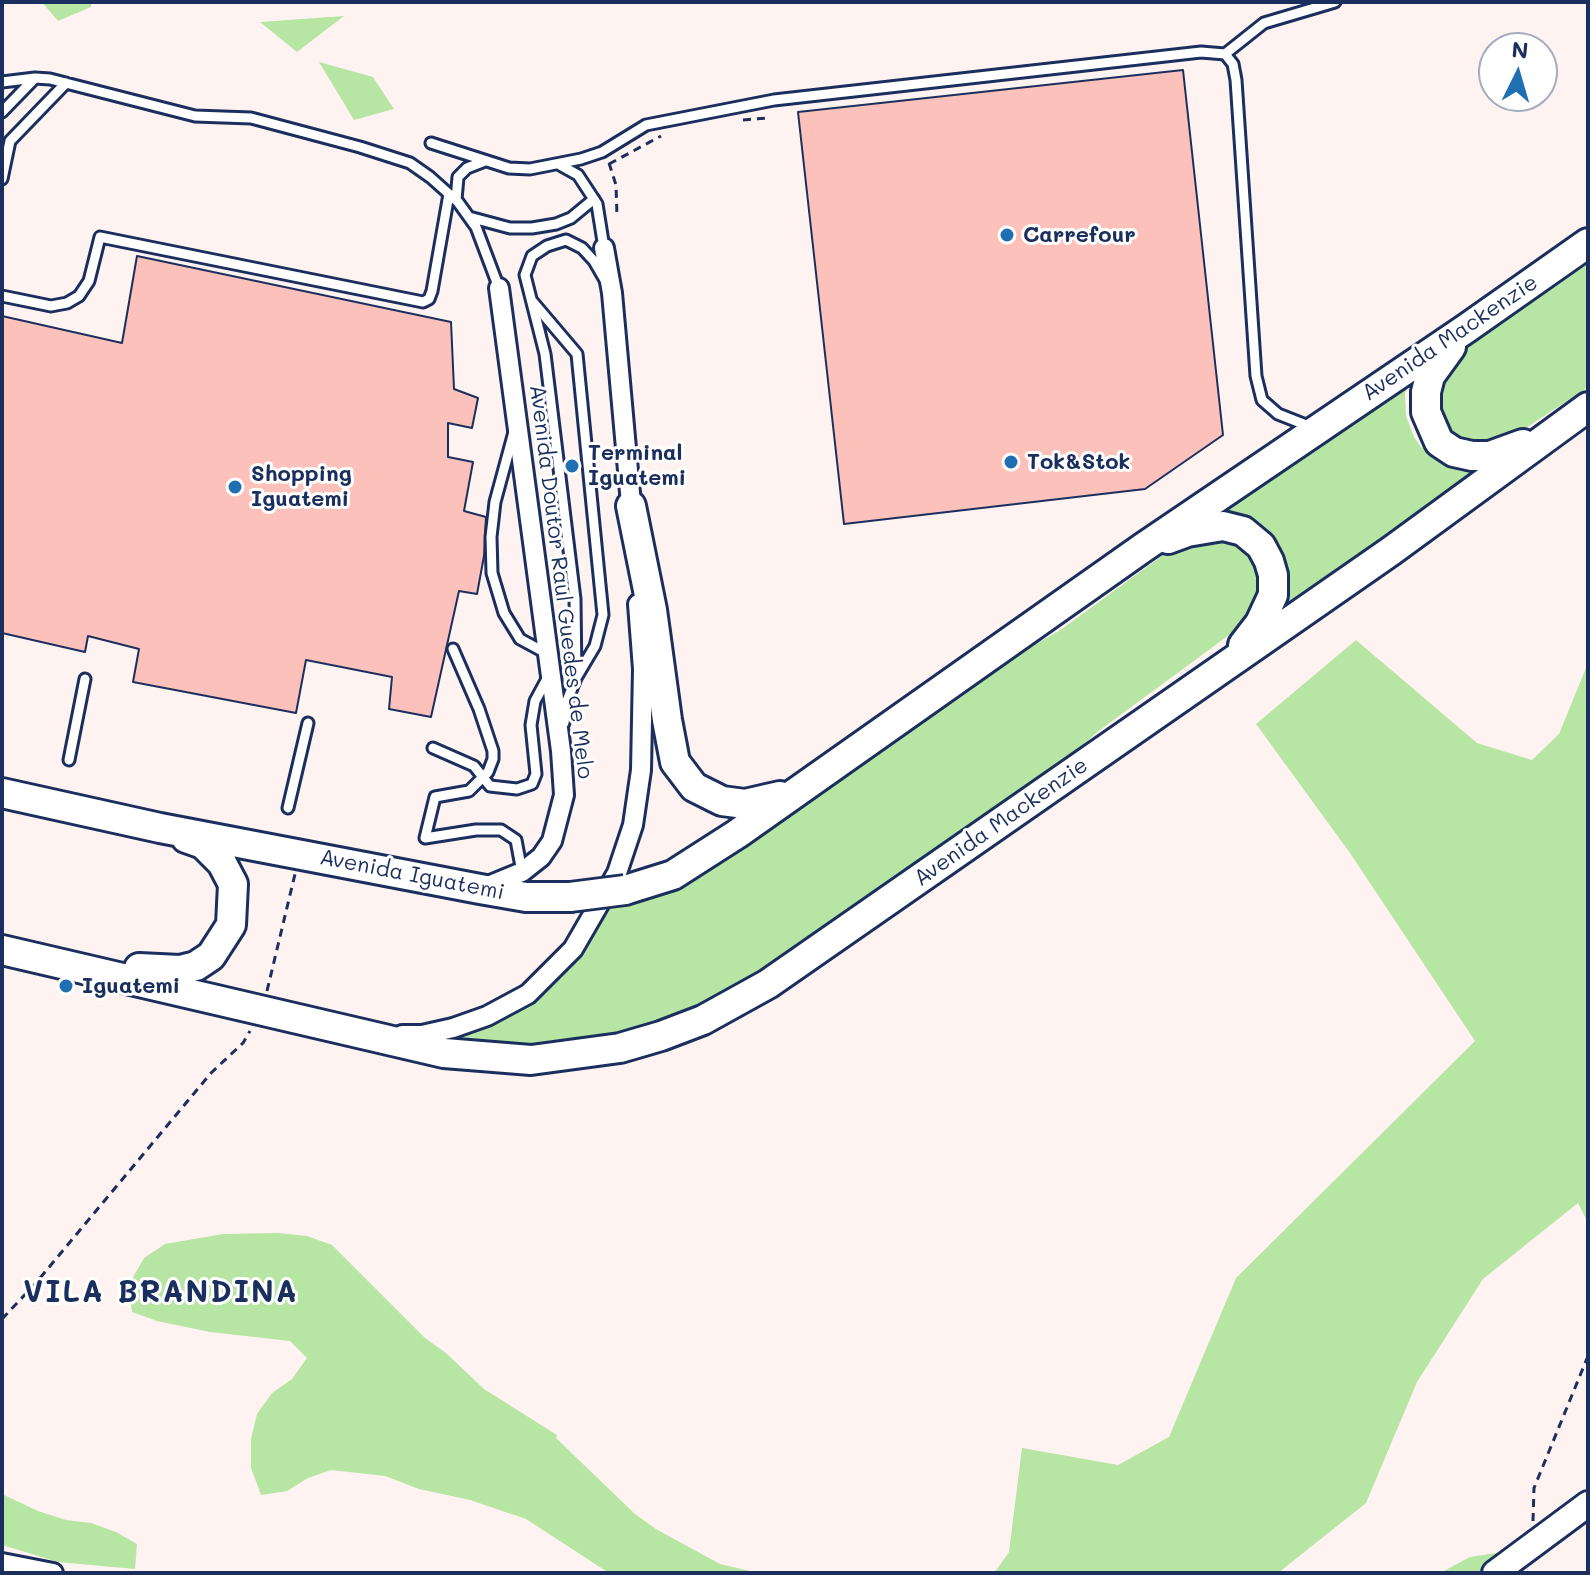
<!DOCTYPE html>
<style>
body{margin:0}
#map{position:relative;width:1590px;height:1575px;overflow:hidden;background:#fff3f1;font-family:Mali,sans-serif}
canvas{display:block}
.frame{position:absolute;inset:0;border:4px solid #1b2f5e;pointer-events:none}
.north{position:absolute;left:1478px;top:32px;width:80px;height:80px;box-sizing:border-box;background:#fff;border:2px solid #a4acbf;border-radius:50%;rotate:5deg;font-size:22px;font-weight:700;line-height:32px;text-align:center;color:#1b2f5e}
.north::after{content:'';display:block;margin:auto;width:28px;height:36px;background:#1f6fb2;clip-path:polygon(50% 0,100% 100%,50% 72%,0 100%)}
</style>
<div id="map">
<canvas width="1590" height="1575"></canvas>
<div class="frame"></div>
<div class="north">N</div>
</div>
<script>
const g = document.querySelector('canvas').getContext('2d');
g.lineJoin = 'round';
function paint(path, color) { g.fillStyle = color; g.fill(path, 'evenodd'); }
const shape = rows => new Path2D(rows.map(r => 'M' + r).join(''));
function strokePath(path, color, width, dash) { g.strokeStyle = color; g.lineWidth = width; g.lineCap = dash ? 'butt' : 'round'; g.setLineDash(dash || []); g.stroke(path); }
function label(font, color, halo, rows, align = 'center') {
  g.font = font + ' Mali,sans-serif'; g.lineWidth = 6; g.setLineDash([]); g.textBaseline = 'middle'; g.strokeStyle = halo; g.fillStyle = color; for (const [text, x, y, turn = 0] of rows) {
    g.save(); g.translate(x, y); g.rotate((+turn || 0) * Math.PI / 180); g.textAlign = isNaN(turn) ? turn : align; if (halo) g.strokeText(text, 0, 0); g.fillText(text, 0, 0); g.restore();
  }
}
paint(shape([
 [42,2,91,2,91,7,58,21],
 [344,16,297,52,260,22],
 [319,62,373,77,394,109,354,120],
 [1588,255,1588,387,1506,441,1466,447,1434,421,1445,361,1463,344],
 [1408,383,1405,394,1406,416,1414,437,1421,447,1441,460,1452,464,1475,466,1478,471,1283,610,1277,602,1280,568,1206,520],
 [1185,539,1235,540,1250,554,1260,574,1260,595,1244,624,1100,730,1050,773,740,988,687,1016,571,1048,456,1045,452,1039,488,1023,606,908,667,891,996,666,1059,631],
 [1356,640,1477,743,1532,760,1559,734,1588,663,1588,1223,1578,1203,1483,1279,1417,1382,1366,1503,1278,1573,994,1573,1009,1552,1022,1448,1118,1465,1169,1437,1236,1278,1475,1041,1350,853,1256,724],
 [278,1233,307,1236,332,1245,425,1338,446,1353,484,1389,557,1435,556,1438,635,1514,656,1529,720,1564,759,1573,609,1573,526,1519,470,1500,419,1489,385,1476,331,1470,308,1478,287,1491,261,1495,251,1468,251,1439,257,1414,272,1393,292,1379,307,1358,290,1341,210,1332,157,1321,132,1312,128,1286,144,1258,165,1244,223,1234],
 [2,1494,38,1511,66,1520,91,1523,116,1532,137,1544,135,1569,58,1562,2,1545],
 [1496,1553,1502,1553,1510,1573,1440,1573,1470,1557]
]), '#b7e5a3');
const building = shape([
 [1183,70,1223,435,1145,489,844,524,798,112,1183,70],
 [137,256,451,322,454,389,478,398,472,428,448,423,448,457,473,462,464,511,486,517,484,556,477,594,459,591,431,717,389,709,392,677,306,660,296,713,133,682,139,649,88,636,85,652,2,633,2,316,122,343,137,256]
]);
paint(building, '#fdc1bb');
strokePath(building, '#1b2f5e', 2);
const lane = shape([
 [1225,54,1264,23,1335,2],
 [2,82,35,78,50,79,195,116,251,118,360,147,410,163,430,177,458,202,476,227,499,288],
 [2,112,35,78],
 [431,143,509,168,530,169,581,159,602,152,646,125,774,100,1201,52,1225,54,1233,64,1236,80,1256,376,1262,400,1278,414,1311,427],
 [560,165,578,175,597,204,604,248],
 [2,179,10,141,66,83],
 [456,200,458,177,467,168,485,161],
 [469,217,510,228,532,228,556,224,571,218,594,199],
 [2,296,51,306,67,303,79,296,89,281,100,237,423,302,429,299,432,291,449,194],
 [532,301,577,354,603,615,595,646,576,678],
 [514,432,495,502,491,537,492,573,504,613,520,639,546,653],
 [453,649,479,709,493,751,493,759,488,772,469,791,435,797,425,838,476,830,501,830,516,840,522,872],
 [564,723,567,701,576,678,575,599,545,354,525,275,532,256,547,246,566,240,582,248,594,261,605,280],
 [433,748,474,766,490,786,517,789,532,784,536,774,531,725,535,701,548,677],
 [69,760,85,679],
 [288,808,308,723]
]);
const street = shape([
 [604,248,612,293,632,515],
 [483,888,522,872,541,857,552,841,564,795,561,751,499,288],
 [402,1035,422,1035,453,1028,487,1016,528,994,573,949,617,873,633,825,641,770,643,669,638,604],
 [2,1563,53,1573]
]);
const secondary = shape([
 [1495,1573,1588,1504]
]);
const primary = shape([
 [1451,347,1430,376,1426,392,1426,412,1439,442,1454,452,1472,456,1490,456,1523,444],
 [631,506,652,610,667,720,675,762,694,787,722,801,745,804,780,796],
 [1168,539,1187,532,1223,526,1243,531,1261,546,1269,561,1273,575,1273,595,1260,623,1243,645],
 [2,793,160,828,480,889,526,897,570,897],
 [625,890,673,875,737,834,1144,547,1467,328,1588,243],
 [2,950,444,1053,531,1060,620,1048,661,1036,703,1020,768,984,1391,551,1588,407],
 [139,968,180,970,196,966,211,956,231,925,233,884,222,863,203,844,186,838]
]);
strokePath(lane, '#1b2f5e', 15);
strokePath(street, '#1b2f5e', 24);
strokePath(secondary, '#1b2f5e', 30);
strokePath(primary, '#1b2f5e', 34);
strokePath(shape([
 [743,120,767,118],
 [609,163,616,185,617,217],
 [609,164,661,136],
 [267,991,295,874],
 [2,1319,35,1284,211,1073,243,1043,250,1031],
 [1533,1521,1534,1488,1588,1356]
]), '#1b2f5e', 3, [8, 6]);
strokePath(lane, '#fff', 9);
strokePath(street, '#fff', 18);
strokePath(secondary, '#fff', 24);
strokePath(primary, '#fff', 28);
const primaryBridge = shape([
 [570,897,625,890]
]);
strokePath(primaryBridge, '#1b2f5e', 34, []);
strokePath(primaryBridge, '#fff', 28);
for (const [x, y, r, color] of [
 [1007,235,8,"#1f6fb2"],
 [1011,462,8,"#1f6fb2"],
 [572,466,8,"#1f6fb2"],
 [235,487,8,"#1f6fb2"],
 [66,986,8,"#1f6fb2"]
]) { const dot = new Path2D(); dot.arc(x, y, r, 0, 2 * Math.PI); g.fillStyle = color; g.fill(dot); strokePath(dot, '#fff', 3); }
label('bold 22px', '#1b2f5e', '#fff', [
 ["Carrefour",1023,235],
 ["Terminal",588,453],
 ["Iguatemi",588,478],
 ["Tok&Stok",1027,462],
 ["Shopping",251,474],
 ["Iguatemi",251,499],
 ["Iguatemi",82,986]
], 'left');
label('22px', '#1b2f5e', '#fff', [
 ["Avenida Mackenzie",1450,338,-34],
 ["Avenida Doutor Raul Guedes de Melo",561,582,83],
 ["Avenida Mackenzie",1001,822,-35],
 ["Avenida Iguatemi",412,875,11]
]);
g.letterSpacing = '2px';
label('bold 30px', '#1b2f5e', '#fff', [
 ["VILA BRANDINA",161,1293]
]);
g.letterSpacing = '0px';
</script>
